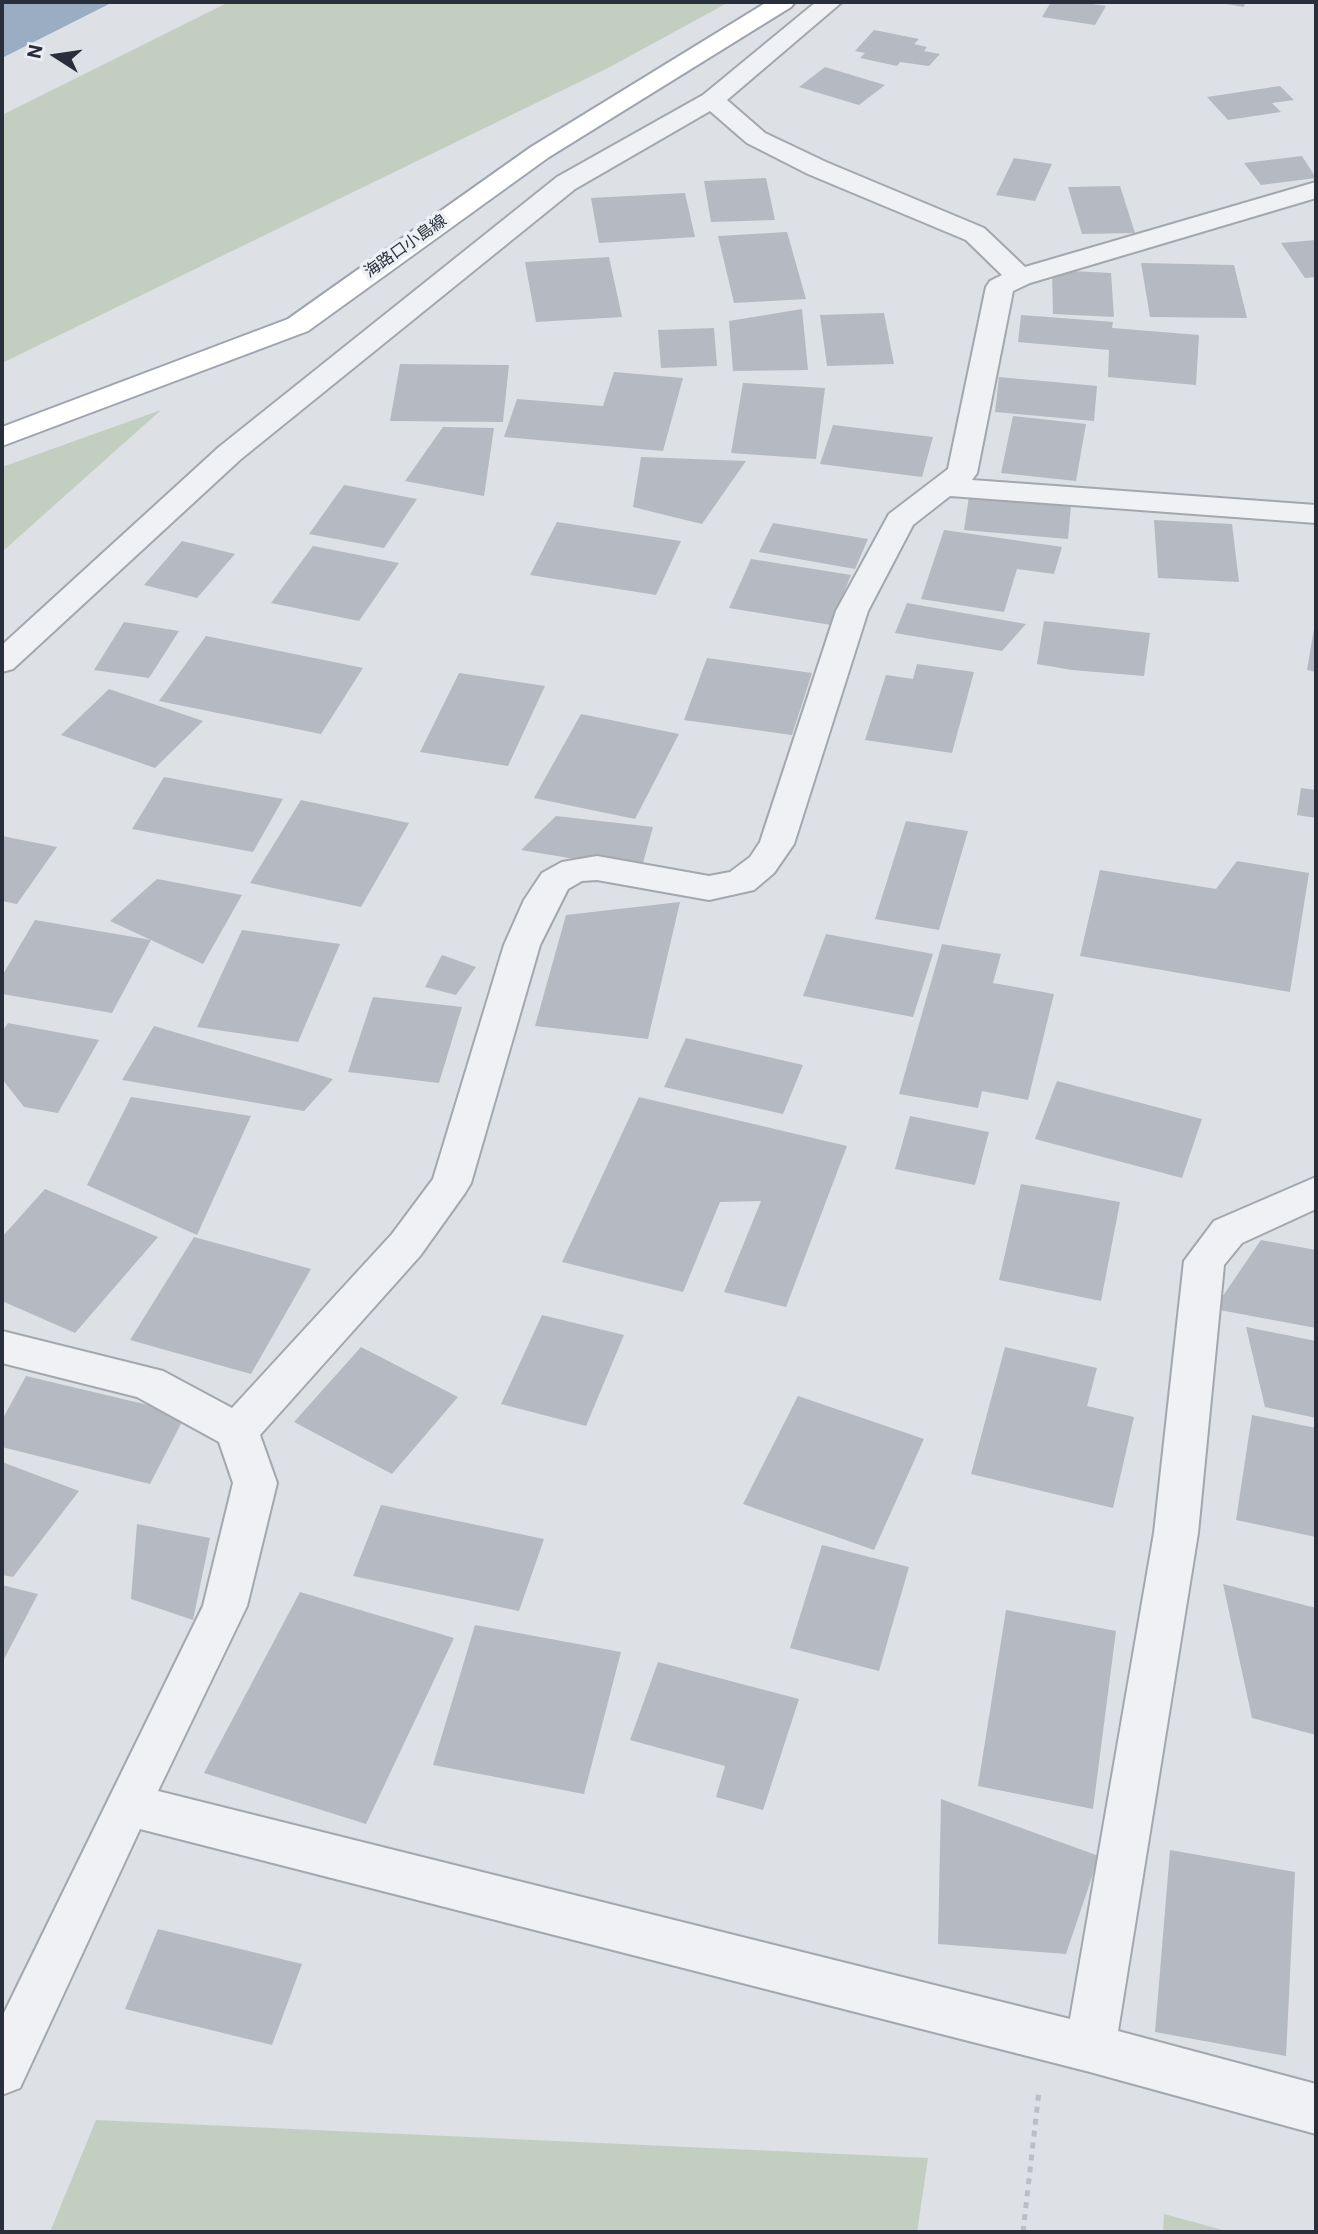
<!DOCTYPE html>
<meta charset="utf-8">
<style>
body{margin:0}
#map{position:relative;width:1318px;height:2234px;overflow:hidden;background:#dde0e5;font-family:Roboto,sans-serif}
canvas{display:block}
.frame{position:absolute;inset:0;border:4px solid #282e3a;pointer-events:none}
.north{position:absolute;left:21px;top:21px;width:70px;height:70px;-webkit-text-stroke:5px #eceff3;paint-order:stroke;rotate:282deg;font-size:19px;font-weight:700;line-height:28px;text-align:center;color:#282e3a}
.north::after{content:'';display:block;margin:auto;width:24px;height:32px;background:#282e3a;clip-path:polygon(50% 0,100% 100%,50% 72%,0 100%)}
</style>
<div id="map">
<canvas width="1318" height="2234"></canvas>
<div class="frame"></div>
<div class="north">N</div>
</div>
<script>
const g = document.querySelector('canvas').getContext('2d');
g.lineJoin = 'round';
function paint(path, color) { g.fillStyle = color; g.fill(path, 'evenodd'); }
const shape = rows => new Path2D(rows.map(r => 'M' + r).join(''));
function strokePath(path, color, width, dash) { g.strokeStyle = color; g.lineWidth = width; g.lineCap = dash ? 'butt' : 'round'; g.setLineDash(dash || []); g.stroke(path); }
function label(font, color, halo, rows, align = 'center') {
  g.font = font + ' Roboto,"Noto Sans JP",sans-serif'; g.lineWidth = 7; g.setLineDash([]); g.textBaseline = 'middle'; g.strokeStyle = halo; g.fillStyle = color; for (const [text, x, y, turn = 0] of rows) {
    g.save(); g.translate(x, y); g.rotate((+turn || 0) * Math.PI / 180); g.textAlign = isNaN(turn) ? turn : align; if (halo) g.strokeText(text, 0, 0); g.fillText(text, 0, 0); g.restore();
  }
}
paint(shape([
 [229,2,729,2,608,68,2,363,2,115],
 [161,410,2,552,2,467],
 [96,2120,928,2158,917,2232,50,2232],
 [1164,2214,1230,2232,1163,2232]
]), '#c2cebf');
paint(shape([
 [2,2,113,2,2,58]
]), '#9badc2');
paint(shape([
 [1051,2,1079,2,1106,6,1095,25,1042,17],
 [1214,2,1245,2,1244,7],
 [874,30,919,39,914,44,927,47,924,51,940,54,929,66,900,62,897,66,860,58,865,53,855,51],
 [825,67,885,85,859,105,799,87],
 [1280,86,1294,100,1272,103,1281,112,1228,120,1207,97],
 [1302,156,1316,178,1261,185,1244,163],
 [1014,158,1052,164,1035,201,996,195],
 [766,178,775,220,711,222,704,181],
 [1120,186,1135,233,1082,234,1068,187],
 [685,193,695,237,599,243,591,198],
 [787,232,806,299,734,303,718,236],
 [1316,240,1316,277,1305,278,1281,243],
 [609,257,622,317,536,322,525,262],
 [1141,263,1234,265,1247,318,1150,317],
 [1052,270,1111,273,1114,317,1053,314],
 [802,309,808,370,733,371,729,321],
 [884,313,894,364,827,366,820,315],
 [1021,315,1113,322,1112,328,1199,335,1196,385,1108,377,1109,350,1018,342],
 [714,328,717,366,661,368,658,330],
 [400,364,509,365,503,422,390,421],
 [614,372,683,378,663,451,504,437,517,399,603,406],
 [999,377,1097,386,1094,421,995,412],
 [743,383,825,388,816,459,731,453],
 [1013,416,1086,424,1076,481,1001,473],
 [833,425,933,437,922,477,820,464],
 [443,427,494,428,484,496,405,481],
 [641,457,746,461,702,524,633,507],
 [344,485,417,499,384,548,309,534],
 [969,496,1071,505,1068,539,964,530],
 [1154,520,1232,524,1239,582,1158,578],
 [557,522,681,541,656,595,530,575],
 [773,523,868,539,855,569,759,552],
 [944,530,1062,547,1054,574,1017,569,1004,612,921,599],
 [182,541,235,554,197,598,144,585],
 [313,546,399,563,359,621,271,603],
 [751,559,851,575,831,625,729,608],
 [907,603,1026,624,1002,651,895,633],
 [1044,621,1150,633,1144,676,1072,670,1037,664],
 [124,622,179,631,149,678,94,670],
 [1314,629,1316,630,1316,672,1307,670],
 [206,636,363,668,321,734,159,701],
 [707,658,812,673,792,735,684,720],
 [917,664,974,672,952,753,865,740,886,675,913,679],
 [459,673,545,686,508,766,420,752],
 [109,689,203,721,155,768,61,735],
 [581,714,679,734,635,819,534,798],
 [164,777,283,799,253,852,132,829],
 [1301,788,1316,790,1316,818,1297,815],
 [301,800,409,823,361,907,250,883],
 [556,816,653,827,641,870,521,850],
 [906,821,968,831,939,930,875,919],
 [2,836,57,847,17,904,2,901],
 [1237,861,1309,873,1290,992,1080,956,1100,870,1216,889],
 [157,879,242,895,203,964,110,921],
 [680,902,648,1039,535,1026,566,915],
 [35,920,151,940,112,1013,2,994,2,976],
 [242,930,340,944,298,1042,197,1027],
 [826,934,933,954,913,1017,803,996],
 [942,944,1001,954,993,983,1054,994,1028,1100,982,1091,978,1108,899,1094],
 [442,955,476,967,456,995,425,987],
 [373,997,462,1007,439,1083,348,1072],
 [8,1023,99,1040,58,1113,24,1107,2,1079,2,1032],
 [154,1026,333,1079,304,1111,122,1080],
 [686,1038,803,1065,783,1114,664,1087],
 [1057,1081,1202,1119,1182,1178,1035,1139],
 [131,1097,251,1116,197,1235,87,1185],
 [639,1097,847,1146,786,1307,724,1292,761,1201,720,1202,683,1292,562,1262],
 [910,1116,989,1132,975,1185,895,1169],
 [1021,1184,1120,1202,1101,1301,999,1280],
 [45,1189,158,1237,75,1333,2,1301,2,1237],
 [194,1237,311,1269,251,1374,130,1340],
 [1261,1240,1316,1250,1316,1328,1214,1309],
 [542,1315,624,1335,586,1426,501,1404],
 [1246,1327,1316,1341,1316,1418,1265,1407],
 [361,1347,458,1397,392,1474,294,1422],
 [1005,1347,1097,1368,1087,1406,1134,1417,1113,1508,971,1474],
 [26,1376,186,1414,150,1484,2,1447,2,1420],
 [798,1396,924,1439,874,1550,743,1504],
 [1252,1415,1316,1428,1316,1537,1236,1520],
 [2,1462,79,1491,13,1577,2,1575],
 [381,1505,544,1539,519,1611,353,1576],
 [137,1524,210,1538,193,1620,131,1599],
 [822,1545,909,1567,879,1671,790,1648],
 [1223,1584,1316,1608,1316,1735,1252,1718],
 [2,1585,38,1594,2,1663],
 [300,1592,454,1638,366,1824,204,1773],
 [1006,1610,1116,1631,1093,1809,978,1786],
 [475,1625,621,1652,584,1794,433,1765],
 [658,1662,799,1699,763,1810,716,1797,725,1766,630,1740],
 [941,1799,1099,1856,1066,1954,938,1944],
 [1170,1850,1295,1872,1286,2056,1155,2032],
 [158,1929,302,1964,272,2045,125,2009]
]), '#b5b9c1');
const minor = shape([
 [816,2,842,2,727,100,765,133,826,162,984,228,1025,267,1316,182,1316,198,1030,283,1013,291,977,473,972,480,1316,505,1316,523,950,496,913,525,868,611,794,844,774,873,754,890,709,900,597,880,582,881,568,889,540,945,471,1183,465,1193,420,1256,260,1435,277,1483,247,1606,158,1791,1070,2019,1154,1533,1184,1261,1214,1221,1316,1177,1316,1209,1242,1243,1224,1265,1198,1533,1118,2031,1316,2084,1316,2134,1090,2072,140,1829,20,2088,2,2095,2,2017,203,1606,233,1483,219,1442,137,1397,2,1363,2,1331,163,1371,232,1408,392,1234,433,1179,504,945,524,900,542,873,562,862,597,856,709,876,730,872,750,857,760,842,836,611,889,514,948,469,986,287,990,281,1002,275,966,240,808,174,747,143,710,111,575,189,241,459,13,669,2,672,2,645,219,447,557,177,703,95,816,2]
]);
const major = shape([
 [767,2,795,2,791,7,549,157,308,331,2,446,2,427,288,319,531,147,767,2]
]);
strokePath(minor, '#a3a7ae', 4);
strokePath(major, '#9da4b0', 4);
strokePath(shape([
 [1023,2232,1039,2091]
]), '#bbbec4', 5, [6, 6]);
paint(minor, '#eff1f4');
paint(major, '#fff');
label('16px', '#282e3a', '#eceff3', [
 ["海路口小島線",406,247,-35]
]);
</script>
